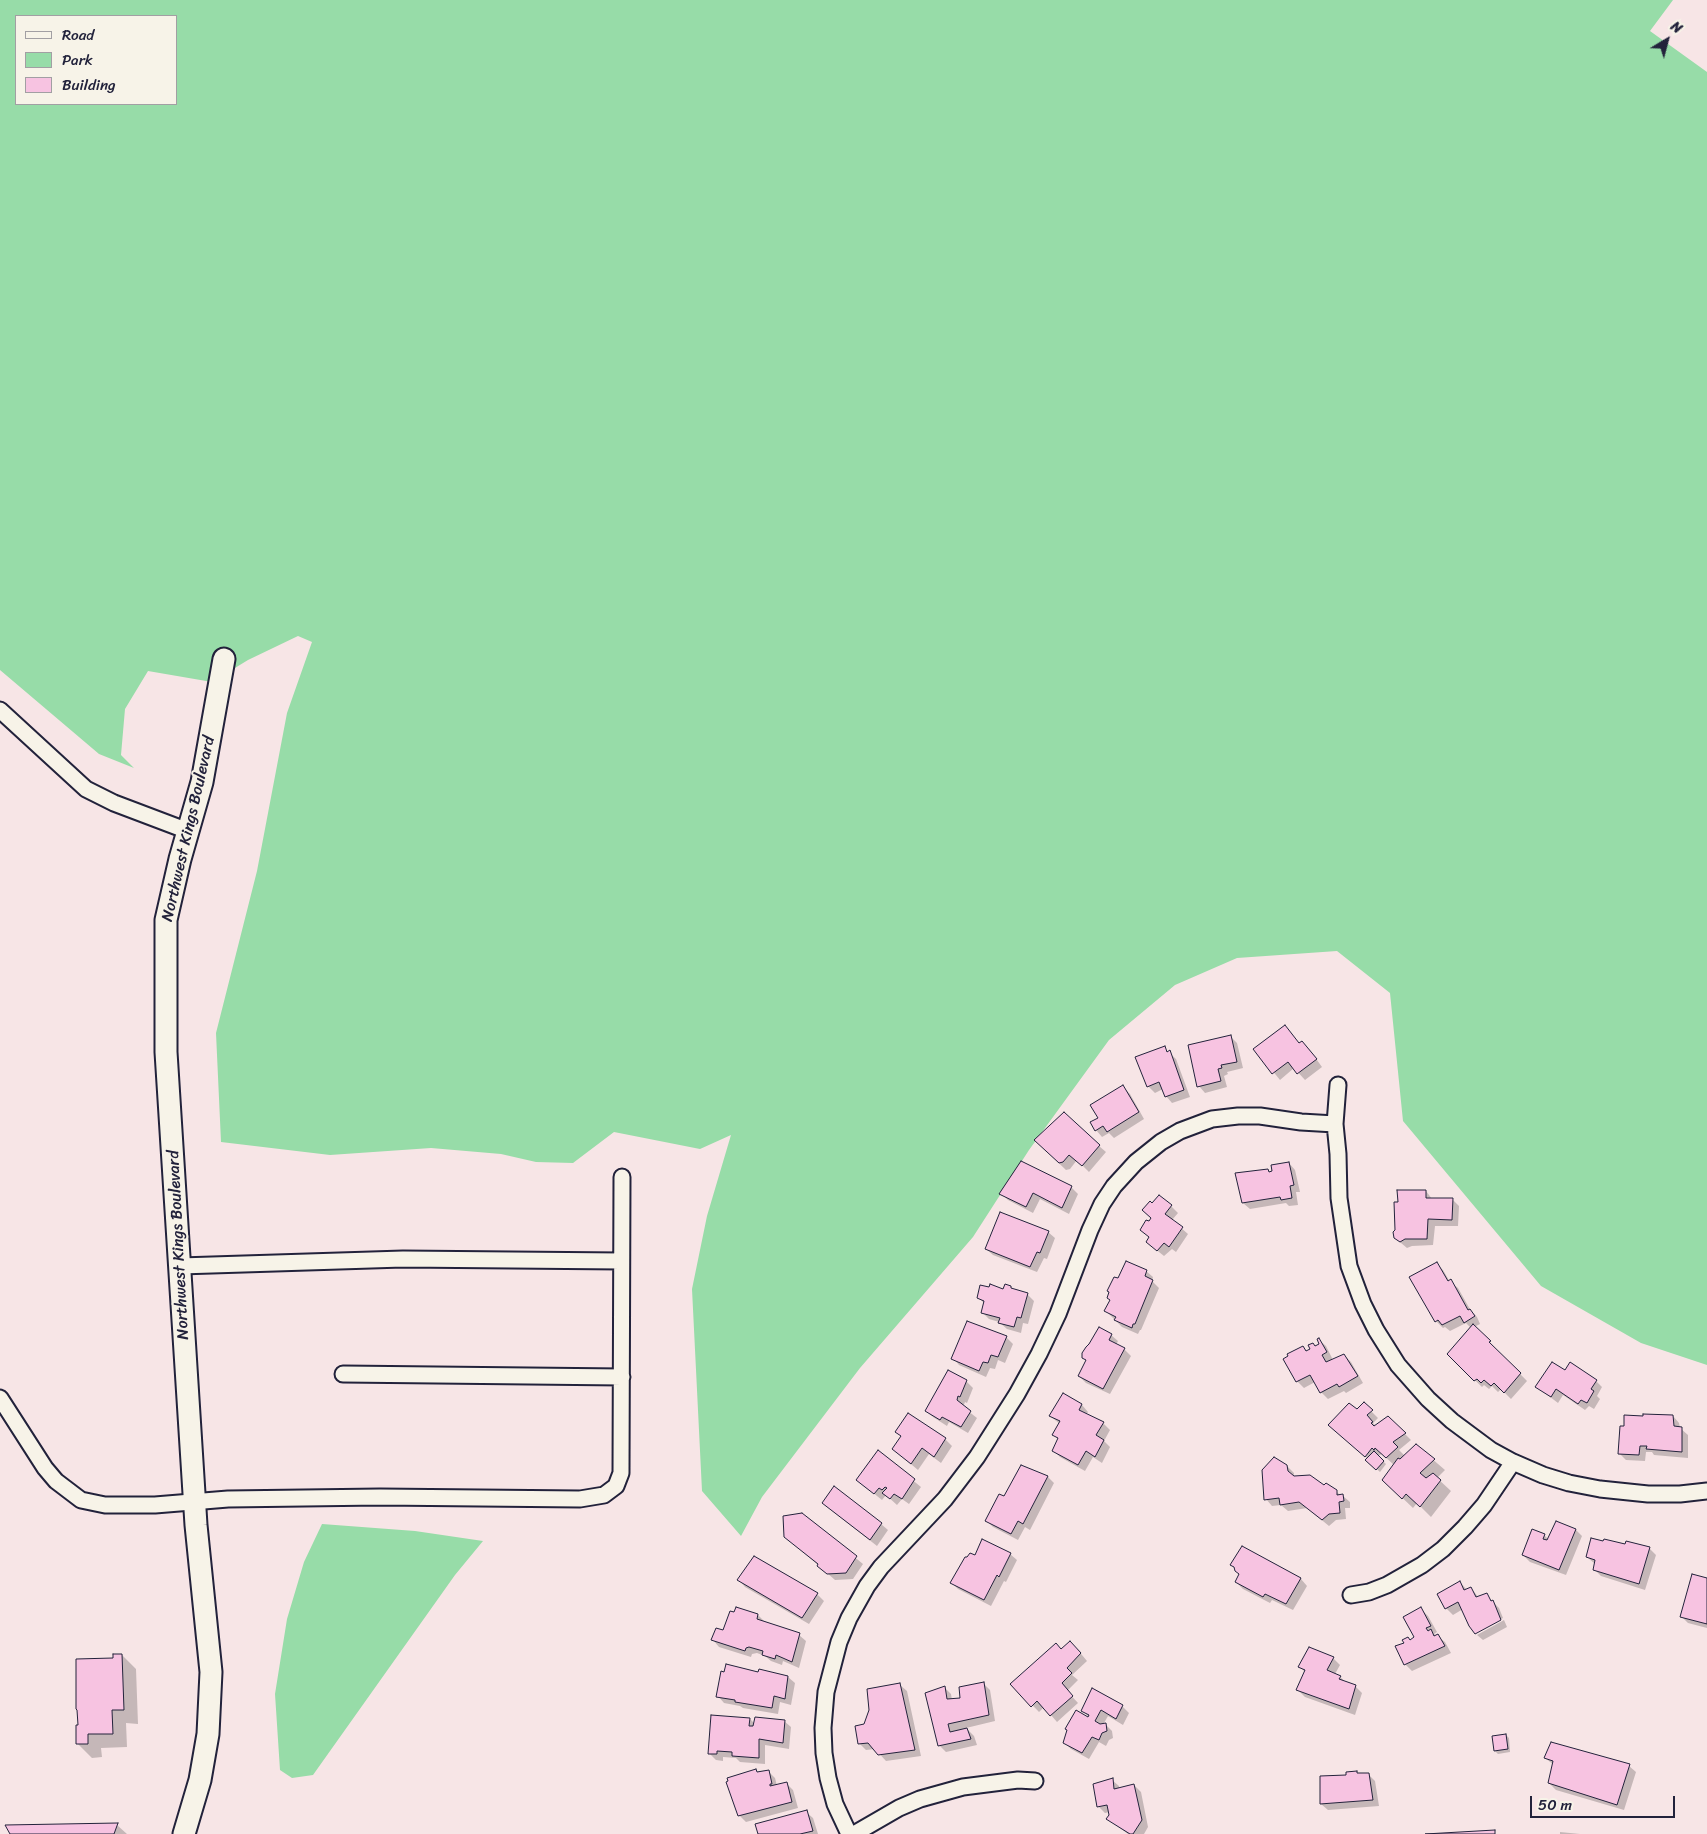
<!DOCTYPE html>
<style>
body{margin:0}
#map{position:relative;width:1707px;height:1834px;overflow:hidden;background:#f7e5e6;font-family:Sriracha,sans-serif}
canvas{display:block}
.legend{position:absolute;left:15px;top:15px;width:162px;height:90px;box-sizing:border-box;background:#f7f3e8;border:1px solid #a29fa3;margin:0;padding:6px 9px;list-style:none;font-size:15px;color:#22223b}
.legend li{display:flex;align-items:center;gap:10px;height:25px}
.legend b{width:25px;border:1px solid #a29fa3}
.north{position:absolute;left:1642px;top:15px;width:50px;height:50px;-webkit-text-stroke:4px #f7f3e8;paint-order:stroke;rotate:37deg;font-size:14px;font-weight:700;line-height:20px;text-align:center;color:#22223b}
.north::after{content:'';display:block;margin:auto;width:18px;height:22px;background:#22223b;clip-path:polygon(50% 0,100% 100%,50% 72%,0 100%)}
.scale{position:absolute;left:1530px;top:1796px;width:145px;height:22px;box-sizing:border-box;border:2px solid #22223b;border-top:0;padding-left:6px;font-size:15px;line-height:18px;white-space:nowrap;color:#22223b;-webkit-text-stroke:4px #f7f3e8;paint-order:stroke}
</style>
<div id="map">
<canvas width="1707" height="1834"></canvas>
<ul class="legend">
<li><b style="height:6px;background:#f7f3e8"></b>Road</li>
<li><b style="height:14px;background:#97dca8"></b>Park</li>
<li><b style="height:14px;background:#f7c3e1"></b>Building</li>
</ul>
<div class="north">N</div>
<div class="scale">50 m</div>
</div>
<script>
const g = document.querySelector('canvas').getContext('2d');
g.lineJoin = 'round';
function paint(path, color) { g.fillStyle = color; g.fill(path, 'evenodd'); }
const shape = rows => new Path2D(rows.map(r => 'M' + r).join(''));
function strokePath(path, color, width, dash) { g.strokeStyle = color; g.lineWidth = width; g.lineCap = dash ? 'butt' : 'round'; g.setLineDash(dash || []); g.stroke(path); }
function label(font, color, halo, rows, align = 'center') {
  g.font = font + ' Sriracha,sans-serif'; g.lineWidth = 4; g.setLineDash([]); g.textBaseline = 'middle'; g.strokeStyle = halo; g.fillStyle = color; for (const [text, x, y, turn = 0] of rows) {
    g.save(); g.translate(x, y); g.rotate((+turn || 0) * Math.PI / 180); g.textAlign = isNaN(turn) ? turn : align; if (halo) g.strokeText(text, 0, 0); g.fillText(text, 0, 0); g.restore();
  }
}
paint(shape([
 [0,0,1673,0,1650,31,1707,72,1707,1365,1641,1343,1541,1286,1403,1121,1390,993,1337,951,1237,958,1175,985,1109,1040,1029,1150,973,1237,860,1368,762,1497,741,1536,702,1491,692,1289,707,1216,731,1135,700,1149,614,1132,573,1163,536,1162,501,1154,431,1148,330,1155,221,1142,216,1033,257,871,287,713,312,642,298,636,248,660,212,682,148,671,125,709,121,755,134,768,99,754,0,670],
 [16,16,176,16,176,104,16,104],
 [322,1524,415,1531,483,1541,455,1575,313,1775,292,1778,280,1770,275,1694,287,1619,304,1562]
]), '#97dca8');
paint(shape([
 [1230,1036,1237,1043,1243,1068,1227,1072,1228,1074,1224,1076,1227,1087,1205,1093,1199,1086],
 [1300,1044,1309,1049,1322,1067,1305,1080,1294,1068,1280,1080,1255,1049],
 [1164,1048,1176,1059,1190,1097,1172,1103,1166,1096,1163,1089,1155,1093,1148,1086],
 [1123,1087,1130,1094,1144,1119,1114,1138,1109,1133,1102,1137,1096,1130,1099,1118],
 [1099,1146,1106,1152,1089,1172,1077,1160,1070,1169,1066,1170,1042,1147],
 [1289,1163,1295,1170,1300,1192,1296,1192,1298,1205,1289,1206,1286,1203,1250,1209,1243,1203,1268,1170,1271,1173],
 [1071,1187,1078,1194,1069,1214,1040,1199,1033,1213,1008,1200,1001,1193],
 [1426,1191,1432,1199,1452,1199,1459,1206,1458,1226,1435,1226,1433,1245,1412,1246,1407,1248,1395,1238,1399,1203],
 [1171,1206,1178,1213,1172,1220,1188,1234,1176,1252,1172,1249,1164,1256,1154,1248,1150,1238,1150,1222],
 [1048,1232,1055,1238,1047,1259,1044,1258,1037,1272,993,1255,986,1249],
 [1436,1264,1443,1270,1450,1282,1458,1288,1471,1311,1477,1317,1480,1324,1474,1327,1527,1381,1511,1399,1501,1389,1498,1392,1492,1386,1489,1389,1484,1385,1482,1387,1448,1354,1471,1328,1466,1323,1450,1331,1445,1327,1443,1328,1436,1321],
 [1146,1271,1153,1277,1152,1281,1159,1288,1141,1330,1140,1330,1138,1334,1122,1327,1106,1311,1111,1301,1110,1292,1119,1279],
 [1011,1288,1013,1290,1027,1294,1034,1301,1028,1324,1023,1323,1021,1333,1007,1329,999,1322,989,1319,982,1312,985,1304,979,1298],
 [1111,1335,1118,1341,1116,1345,1124,1349,1131,1356,1110,1394,1086,1383,1079,1376,1087,1361,1083,1357],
 [1006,1337,1013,1344,1005,1363,998,1360,995,1369,990,1368,986,1377,959,1365,953,1358],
 [1319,1340,1326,1346,1333,1360,1344,1355,1351,1362,1363,1383,1346,1393,1344,1391,1328,1399,1321,1392,1315,1382,1304,1388,1297,1381,1303,1347,1308,1352,1321,1345],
 [1565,1372,1596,1381,1602,1387,1597,1396,1600,1399,1594,1409,1589,1406,1585,1410,1563,1395,1558,1403,1537,1387],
 [966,1381,973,1388,967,1403,965,1402,963,1407,977,1418,968,1433,949,1422,947,1426,933,1417,926,1411],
 [1064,1395,1082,1405,1088,1412,1086,1415,1103,1423,1110,1430,1104,1441,1110,1447,1102,1463,1093,1457,1085,1471,1060,1457,1053,1450,1059,1440,1054,1435,1060,1424,1050,1416],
 [1364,1404,1378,1418,1373,1423,1376,1426,1405,1434,1411,1440,1399,1450,1405,1456,1416,1445,1445,1470,1437,1478,1451,1491,1431,1517,1417,1503,1413,1508,1394,1490,1394,1465,1382,1454,1377,1456,1386,1464,1380,1472,1367,1460,1368,1459,1337,1432],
 [1673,1416,1679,1423,1680,1428,1688,1435,1688,1458,1654,1455,1652,1452,1646,1452,1645,1461,1626,1460,1620,1454],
 [897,1432,945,1439,952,1446,941,1463,929,1454,918,1470,893,1449,902,1437],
 [878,1452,921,1487,909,1504,902,1499,897,1505,886,1495,882,1500,857,1480],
 [1287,1466,1294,1473,1294,1477,1336,1491,1341,1496,1343,1496,1350,1502,1350,1508,1345,1508,1346,1519,1336,1520,1329,1526,1307,1508,1288,1511,1281,1505,1272,1506,1266,1499],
 [1021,1467,1048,1477,1054,1483,1030,1530,1025,1527,1018,1540,993,1527,986,1520,1005,1497],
 [830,1509,881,1524,888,1530,877,1546],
 [802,1514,863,1564,853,1579,835,1580,793,1543],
 [1556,1522,1576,1530,1582,1536,1566,1575,1530,1562,1523,1555,1544,1535,1548,1539],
 [1626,1546,1649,1548,1656,1555,1645,1590,1601,1576,1594,1569,1595,1564,1587,1557],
 [1242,1548,1301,1579,1307,1586,1293,1610,1272,1600,1270,1603,1243,1589,1236,1582,1240,1574],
 [1010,1554,1017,1560,1006,1582,1004,1581,991,1606,958,1589,952,1583,975,1556],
 [754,1557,817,1594,824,1601,809,1624,745,1587,739,1580],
 [1707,1579,1707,1628,1688,1623,1682,1617],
 [1460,1582,1467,1590,1471,1588,1479,1598,1486,1595,1499,1608,1503,1618,1476,1633,1463,1609,1453,1615,1446,1608],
 [1421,1609,1428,1616,1437,1632,1434,1634,1445,1642,1451,1653,1412,1671,1405,1664,1410,1641,1416,1638],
 [735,1613,758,1615,764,1621,799,1635,806,1641,799,1668,783,1661,782,1665,771,1661,765,1656,757,1653,752,1654,751,1657,719,1647,713,1640,723,1631],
 [1504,1620,1507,1627,1483,1640,1477,1635],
 [1077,1649,1087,1661,1072,1675,1078,1680,1067,1691,1078,1703,1057,1722,1044,1707,1039,1712,1012,1684,1061,1650],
 [122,1655,136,1669,138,1724,126,1723,127,1747,101,1748,102,1757,92,1758,78,1744,114,1659],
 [1333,1658,1340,1665,1335,1674,1340,1677,1347,1683,1355,1686,1362,1693,1355,1715,1305,1697,1298,1690,1305,1672,1300,1667],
 [759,1673,788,1677,795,1683,791,1705,780,1702,778,1714,743,1708,740,1706,724,1703,718,1696],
 [983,1683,990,1690,995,1721,966,1728,974,1736,977,1745,946,1752,939,1745,945,1688,951,1694,952,1700,962,1699],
 [900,1685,907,1691,921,1756,886,1761,875,1749,866,1750,859,1743,865,1725],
 [1093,1690,1122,1706,1129,1713,1123,1725,1108,1716,1104,1723,1112,1731,1113,1738,1109,1740,1106,1746,1099,1742,1089,1759,1071,1749,1064,1742,1092,1720,1082,1710],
 [750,1719,755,1724,784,1721,791,1727,789,1749,765,1745,765,1764,740,1762,736,1758,723,1757,723,1761,716,1760,709,1753],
 [1506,1735,1509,1738,1510,1752,1498,1754,1495,1751],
 [1545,1758,1629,1766,1636,1772,1624,1810,1556,1790,1549,1783,1554,1765],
 [768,1771,775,1778,777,1786,786,1783,793,1790,798,1808,746,1822,739,1815,758,1773],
 [1368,1774,1375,1781,1379,1806,1328,1810,1321,1804],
 [1112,1780,1119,1786,1119,1789,1134,1785,1141,1792,1148,1827,1144,1834,1128,1834,1108,1819,1110,1815,1110,1812,1105,1813,1098,1806],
 [806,1812,813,1818,818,1834,759,1834],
 [117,1825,127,1834,11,1834,7,1826],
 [1560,1832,1580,1834,1560,1834]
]), '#0003');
const building = shape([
 [1285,1025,1299,1043,1302,1041,1317,1059,1297,1074,1288,1062,1272,1074,1253,1049,1285,1025],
 [1231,1035,1237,1062,1221,1065,1222,1068,1218,1069,1221,1081,1197,1087,1188,1045,1231,1035],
 [1165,1046,1167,1052,1170,1050,1184,1090,1165,1097,1159,1082,1147,1087,1135,1057,1165,1046],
 [1123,1085,1139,1112,1107,1132,1103,1126,1095,1131,1090,1122,1098,1118,1090,1105,1123,1085],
 [1064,1112,1100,1145,1082,1166,1069,1155,1063,1162,1059,1163,1034,1140,1064,1112],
 [1021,1161,1072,1186,1062,1208,1033,1193,1026,1207,999,1194,1021,1161],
 [1289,1162,1294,1185,1290,1186,1292,1198,1281,1200,1280,1197,1242,1203,1235,1173,1268,1169,1269,1172,1272,1171,1271,1165,1289,1162],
 [1397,1190,1426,1190,1426,1198,1453,1198,1452,1220,1428,1219,1427,1239,1405,1239,1400,1242,1394,1238,1393,1232,1395,1230,1394,1202,1398,1202,1397,1190],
 [1159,1195,1172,1205,1165,1214,1183,1227,1169,1247,1164,1243,1157,1251,1146,1242,1149,1237,1140,1230,1146,1220,1149,1221,1151,1218,1142,1210,1150,1201,1152,1203,1159,1195],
 [1000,1212,1049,1231,1040,1253,1037,1252,1030,1267,985,1249,1000,1212],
 [1126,1261,1147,1270,1145,1276,1153,1280,1135,1324,1133,1324,1132,1328,1114,1320,1116,1317,1104,1311,1110,1300,1107,1298,1109,1292,1107,1291,1114,1277,1118,1278,1126,1261],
 [1437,1262,1448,1281,1451,1279,1468,1310,1470,1309,1475,1316,1464,1323,1460,1316,1442,1325,1438,1320,1435,1322,1409,1277,1437,1262],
 [990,1284,1003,1289,1005,1284,1011,1286,1011,1288,1028,1293,1021,1318,1017,1317,1014,1327,998,1323,1000,1318,981,1313,984,1301,977,1298,980,1285,989,1287,990,1284],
 [967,1321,1007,1336,998,1357,991,1355,988,1363,983,1362,979,1371,951,1359,967,1321],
 [1473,1324,1491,1341,1489,1342,1521,1373,1504,1393,1494,1383,1491,1386,1484,1380,1481,1383,1477,1379,1474,1381,1447,1354,1473,1324],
 [1099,1327,1112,1334,1109,1340,1125,1348,1103,1389,1078,1376,1086,1360,1082,1358,1082,1353,1086,1347,1089,1344,1099,1327],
 [1319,1338,1327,1352,1322,1355,1326,1362,1344,1354,1358,1376,1339,1387,1337,1384,1320,1393,1310,1375,1296,1382,1283,1359,1288,1356,1287,1354,1303,1346,1306,1351,1310,1349,1308,1345,1313,1343,1315,1346,1319,1344,1317,1339,1319,1338],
 [1552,1362,1565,1370,1570,1362,1597,1380,1591,1389,1594,1391,1587,1403,1581,1400,1578,1404,1556,1389,1551,1397,1535,1387,1552,1362],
 [948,1370,967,1380,960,1397,958,1396,957,1400,971,1411,961,1427,942,1417,940,1420,925,1411,948,1370],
 [1063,1393,1082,1404,1079,1410,1104,1422,1096,1435,1104,1440,1095,1457,1086,1451,1078,1465,1052,1451,1058,1438,1052,1435,1060,1421,1049,1416,1063,1393],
 [1364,1402,1373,1410,1367,1415,1373,1422,1371,1423,1374,1426,1388,1416,1406,1433,1393,1442,1398,1447,1386,1458,1375,1448,1374,1450,1372,1448,1365,1457,1328,1425,1349,1403,1357,1409,1364,1402],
 [908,1413,946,1438,934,1457,922,1448,911,1464,892,1449,901,1436,895,1432,908,1413],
 [1643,1414,1673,1415,1674,1426,1682,1427,1682,1452,1646,1449,1647,1446,1640,1446,1639,1455,1618,1454,1620,1426,1624,1426,1624,1415,1643,1416,1643,1414],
 [1416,1444,1435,1459,1420,1473,1426,1478,1433,1473,1441,1480,1420,1507,1406,1494,1402,1499,1382,1480,1398,1458,1400,1459,1416,1444],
 [878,1450,915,1479,902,1499,894,1494,890,1499,882,1493,887,1488,885,1487,882,1490,879,1488,874,1494,856,1480,878,1450],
 [1374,1451,1384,1461,1376,1470,1365,1460,1374,1451],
 [1274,1457,1287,1465,1288,1471,1294,1476,1310,1475,1324,1485,1326,1483,1337,1490,1337,1495,1343,1494,1344,1501,1339,1502,1340,1513,1329,1514,1322,1520,1299,1502,1280,1505,1279,1498,1264,1500,1262,1470,1274,1457],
 [1021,1465,1048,1476,1023,1524,1018,1521,1011,1534,985,1521,999,1494,1004,1496,1021,1465],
 [834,1486,882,1523,870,1540,822,1503,834,1486],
 [802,1513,857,1556,846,1573,827,1574,817,1566,818,1564,784,1537,783,1516,802,1513],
 [1556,1521,1576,1529,1559,1570,1522,1555,1532,1529,1545,1534,1543,1539,1547,1540,1556,1521],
 [1591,1538,1603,1541,1604,1539,1625,1544,1626,1541,1650,1547,1639,1584,1593,1570,1595,1560,1586,1557,1591,1538],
 [982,1539,1011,1553,999,1577,997,1575,984,1600,950,1583,965,1557,967,1557,970,1553,975,1555,982,1539],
 [1242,1546,1301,1578,1286,1604,1265,1594,1263,1597,1235,1582,1239,1574,1235,1571,1234,1567,1230,1565,1242,1546],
 [754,1556,818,1593,802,1618,737,1580,754,1556],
 [1692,1574,1707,1578,1707,1624,1680,1617,1692,1574],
 [1460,1581,1464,1590,1471,1587,1476,1597,1487,1593,1491,1601,1493,1600,1501,1620,1475,1634,1469,1626,1458,1602,1445,1609,1437,1594,1460,1581],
 [736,1607,758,1614,757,1619,800,1633,792,1662,776,1655,775,1659,762,1655,763,1651,749,1647,746,1648,745,1651,711,1640,716,1628,723,1630,730,1611,734,1612,736,1607],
 [1421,1607,1431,1626,1426,1628,1428,1631,1431,1629,1434,1636,1438,1634,1445,1646,1404,1665,1395,1646,1404,1643,1402,1640,1408,1637,1410,1640,1414,1637,1403,1617,1421,1607],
 [1070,1641,1081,1653,1067,1668,1072,1673,1062,1683,1073,1696,1050,1716,1037,1701,1031,1707,1010,1684,1056,1643,1061,1649,1070,1641],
 [1309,1647,1334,1657,1327,1670,1341,1676,1339,1679,1356,1685,1349,1709,1296,1690,1305,1670,1298,1667,1309,1647],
 [113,1654,122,1654,124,1710,112,1710,113,1734,88,1734,88,1744,76,1744,76,1725,78,1725,77,1710,76,1709,76,1659,113,1658,113,1654],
 [726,1664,758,1672,759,1669,788,1676,785,1699,774,1696,772,1708,735,1702,735,1700,716,1697,721,1671,724,1672,726,1664],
 [984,1682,989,1715,948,1724,950,1732,967,1728,971,1739,938,1746,925,1693,945,1686,947,1699,960,1698,959,1687,984,1682],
 [900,1683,915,1750,878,1755,868,1743,858,1744,855,1726,864,1724,869,1710,867,1689,900,1683],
 [1092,1688,1123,1705,1116,1719,1101,1710,1095,1721,1100,1724,1106,1723,1107,1731,1102,1733,1099,1740,1092,1737,1082,1753,1063,1743,1067,1730,1065,1729,1076,1710,1088,1717,1089,1715,1081,1711,1092,1688],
 [711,1715,750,1718,749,1726,753,1726,755,1717,785,1720,783,1743,759,1739,759,1758,732,1756,732,1752,717,1751,717,1754,708,1754,711,1715],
 [1506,1734,1508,1749,1494,1751,1492,1736,1506,1734],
 [1551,1742,1630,1764,1617,1805,1548,1783,1553,1761,1544,1758,1551,1742],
 [756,1769,757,1772,769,1770,772,1784,770,1784,770,1786,787,1782,792,1802,738,1816,726,1782,728,1781,727,1778,756,1769],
 [1357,1771,1357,1773,1369,1773,1373,1800,1320,1804,1320,1776,1346,1775,1346,1772,1357,1771],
 [1113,1778,1114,1789,1134,1784,1142,1820,1133,1834,1130,1834,1106,1819,1109,1815,1107,1805,1097,1807,1093,1784,1113,1778],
 [807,1810,813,1831,800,1834,758,1834,755,1824,807,1810],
 [118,1823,114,1834,10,1834,5,1825,118,1823],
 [1495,1830,1495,1834,1425,1834,1495,1830]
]);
paint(building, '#f7c3e1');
strokePath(building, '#22223b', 1);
const street = shape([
 [0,710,86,789,114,803,188,831],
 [1338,1085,1335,1124,1338,1154,1339,1198,1349,1266,1363,1304,1376,1330,1398,1365,1428,1399,1452,1421,1491,1450,1513,1462,1543,1475,1569,1483,1600,1489,1648,1494,1680,1494,1707,1491],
 [180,1266,403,1259,621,1261],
 [343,1374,622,1377],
 [0,1398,45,1468,56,1481,81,1500,105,1505,155,1505,228,1499,380,1497,580,1499,604,1495,616,1486,621,1473,622,1177],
 [1351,1595,1369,1592,1387,1585,1422,1565,1443,1549,1465,1527,1484,1505,1513,1462],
 [849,1834,835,1804,828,1778,824,1753,823,1728,826,1692,839,1642,849,1618,867,1586,881,1567,945,1499,977,1457,1017,1394,1039,1354,1058,1314,1090,1230,1102,1204,1114,1186,1136,1162,1161,1142,1180,1131,1212,1119,1238,1116,1260,1116,1301,1122,1335,1124],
 [854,1834,899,1808,920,1799,963,1787,1018,1780,1035,1781]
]);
const secondary = shape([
 [184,1834,200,1780,208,1734,211,1672,196,1525,166,1052,166,920,180,859,202,782,224,659]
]);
strokePath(street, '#22223b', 19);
strokePath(secondary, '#22223b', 25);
strokePath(street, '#f7f3e8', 15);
strokePath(secondary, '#f7f3e8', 21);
label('16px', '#22223b', '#f7f3e8', [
 ["Northwest Kings Boulevard",189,829,-77],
 ["Northwest Kings Boulevard",179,1245,-93]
]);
</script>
